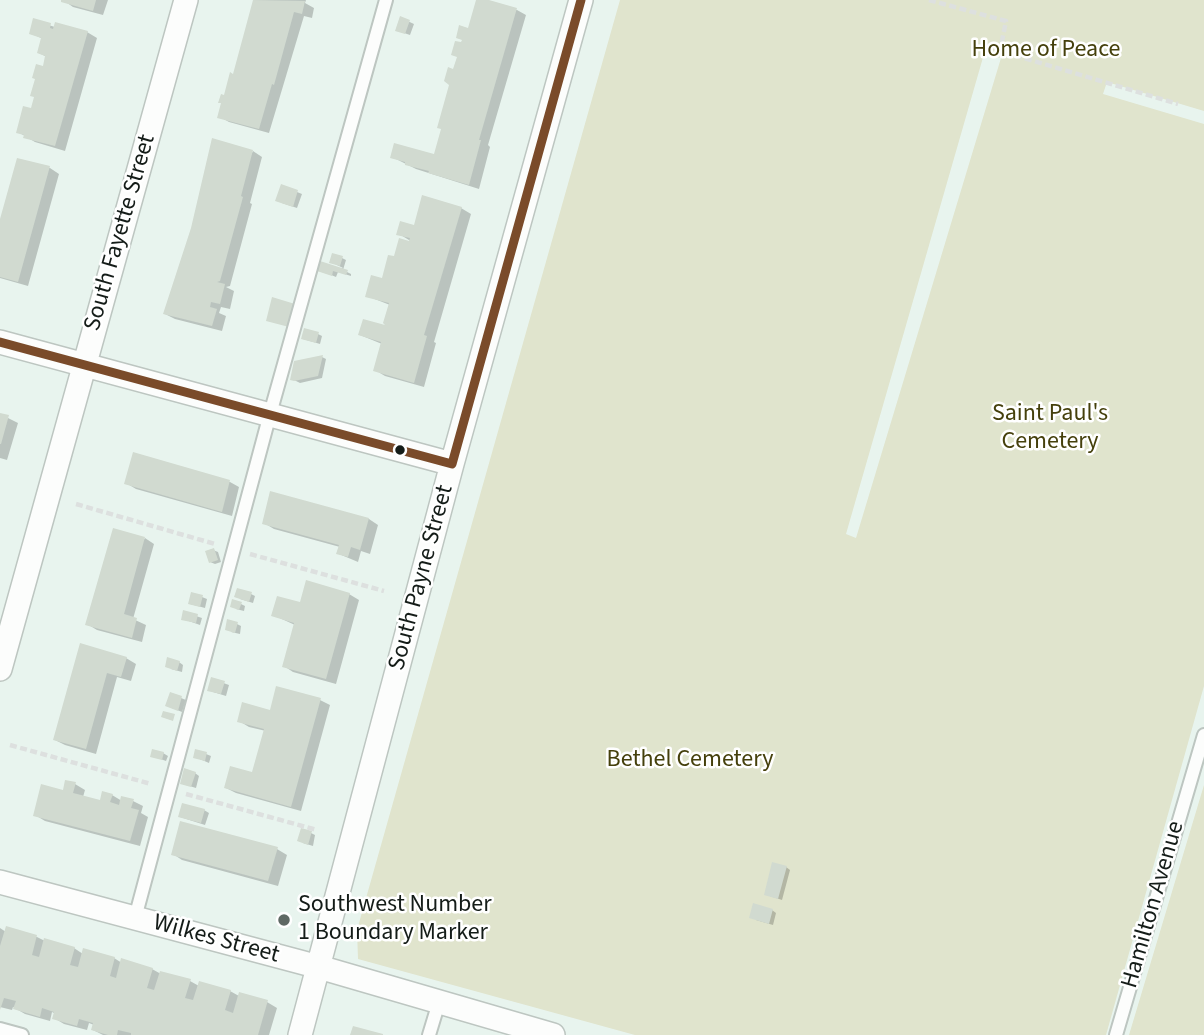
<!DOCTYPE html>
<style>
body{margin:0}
canvas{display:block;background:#e8f4ee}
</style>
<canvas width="1204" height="1035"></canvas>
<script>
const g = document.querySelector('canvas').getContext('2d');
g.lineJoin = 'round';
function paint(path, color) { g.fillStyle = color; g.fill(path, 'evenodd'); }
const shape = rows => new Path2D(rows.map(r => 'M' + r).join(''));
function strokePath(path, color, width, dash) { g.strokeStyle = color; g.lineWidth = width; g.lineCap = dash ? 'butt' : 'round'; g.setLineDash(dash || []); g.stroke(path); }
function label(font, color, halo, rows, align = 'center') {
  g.font = font + ' "Source Sans 3",sans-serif'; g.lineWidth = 5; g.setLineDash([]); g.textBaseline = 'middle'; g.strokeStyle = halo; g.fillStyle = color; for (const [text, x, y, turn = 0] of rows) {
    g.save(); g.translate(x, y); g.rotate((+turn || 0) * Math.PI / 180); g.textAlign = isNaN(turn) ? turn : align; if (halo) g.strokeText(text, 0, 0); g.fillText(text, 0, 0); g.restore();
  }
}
paint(shape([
 [620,0,1204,0,1204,111,1107,82,1103,94,1204,124,1204,686,1106,1035,635,1035,358,959,357,930],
 [984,54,1001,58,856,538,846,534],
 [1204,785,1204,1035,1129,1035]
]), '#e0e4cd');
paint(shape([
 [63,0,108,0,103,15,73,7],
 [254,0,306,0,305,3,314,8,312,18,304,16,269,133,229,122,220,117,234,76],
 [478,0,517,10,526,15,488,145,490,147,479,189,416,169,392,157,435,157,455,71],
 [401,18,414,24,410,35,401,32],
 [35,21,55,27,87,32,97,38,65,151,35,142,18,132,32,111,47,57,39,53,43,39,31,33],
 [253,151,262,157,250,203,252,204,230,286,226,287,234,291,230,309,221,307,219,313,226,316,222,331,175,319,165,314],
 [19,160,50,168,59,174,28,286,0,278,0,226],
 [297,192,302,194,297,208,282,203],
 [461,208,471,214,434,342,436,343,424,387,385,376,375,370,382,344,360,335,392,327,390,305,367,296,383,280,395,258,414,243,399,234],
 [342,258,346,260,343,270,351,274,351,276,338,272,336,277,319,270,343,268,331,262],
 [318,334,322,336,320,344,303,339],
 [322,357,326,359,322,378,300,383,292,379],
 [0,414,18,423,7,460,0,458],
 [134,455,230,482,239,487,232,516,136,489,126,483],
 [369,519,378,525,370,554,361,551,358,562,339,554,340,547,274,529,264,523],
 [145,538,154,544,133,619,146,625,142,642,97,630,87,624],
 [213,550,218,552,221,562,215,564,210,562],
 [251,594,255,596,253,603,240,599],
 [349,594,359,600,336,684,293,672,284,666,295,625,273,615,301,604],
 [202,597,207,599,205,608,190,604],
 [241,604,245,606,244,611,236,609],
 [184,612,202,618,200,625,183,619],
 [237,624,241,626,240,634,231,632],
 [81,645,126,658,136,664,131,681,117,677,96,754,65,745,55,740],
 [179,662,183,665,182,672,171,669],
 [212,679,229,685,226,696,213,692],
 [171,694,186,700,182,712,172,708],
 [320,700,330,705,301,811,236,793,226,788,254,774,266,731,249,727,239,721],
 [163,753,168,756,166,761,152,756],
 [206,754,211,756,209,763,195,757],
 [195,773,199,776,196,788,186,785],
 [75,784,85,790,83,797,100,802,112,795,122,801,133,801,143,806,141,813,148,817,140,846,45,821,35,815],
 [204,810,209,813,205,825,180,817],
 [311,833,315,835,313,846,303,843],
 [277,849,287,855,278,886,182,860,173,854],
 [786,867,790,870,782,900,770,896],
 [772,910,776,913,773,925,756,920],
 [0,928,6,932,7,928,37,937,45,941,74,948,83,954,114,958,122,963,152,969,161,974,190,981,199,986,230,991,239,996,267,1002,277,1008,269,1035,103,1035,93,1030,94,1025,89,1023,87,1030,64,1024,54,1018,56,1014,52,1012,50,1021,25,1014,13,1007,12,1010,0,1007]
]), '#0003');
paint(shape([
 [61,0,96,0,93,11,61,2],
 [253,0,305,1,302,14,294,12,274,85,272,84,259,129,217,118,221,103,218,103,221,94,224,95,230,72,233,74],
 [476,0,489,0,517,8,479,140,481,140,469,185,428,173,429,171,405,165,405,162,390,158,394,143,434,154,441,129,437,128,449,85,444,81,448,67,453,69,457,57,451,55,455,41,461,42,462,40,456,38,459,25,468,28],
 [400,16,410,20,405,34,395,31],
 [33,18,51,23,50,28,53,29,55,22,88,31,55,146,23,138,24,135,16,133,23,106,31,108,34,97,30,96,35,79,32,78,36,64,43,66,45,56,37,53,41,38,29,34],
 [212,138,253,150,241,196,243,197,220,281,217,282,225,284,220,304,211,302,210,307,217,309,212,326,163,314,191,228],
 [17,158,50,166,18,282,0,277,0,219],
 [281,184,298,190,293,207,275,201],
 [422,195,462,207,424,335,427,336,414,383,373,371,381,342,358,335,363,319,385,325,383,323,389,303,365,297,371,275,382,278,388,255,394,256,399,238,409,241,410,238,396,235,400,221,414,225],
 [332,253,343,256,340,266,329,263],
 [320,261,348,270,346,275,333,271,332,276,317,271],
 [272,297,295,304,289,327,266,321],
 [304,328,319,332,316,343,301,339],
 [323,355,318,376,294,381,290,380,294,361],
 [0,413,9,415,1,444,0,444],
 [133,452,230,480,222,512,124,484],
 [270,491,369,518,360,550,351,547,348,557,336,554,339,545,262,524],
 [113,528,145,537,124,614,137,618,132,638,85,625],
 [214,548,218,560,209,563,205,551],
 [306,580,350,593,326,679,282,667,294,623,271,616,277,596,300,602],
 [237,588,252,592,249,602,234,597],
 [191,592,203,595,200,607,188,604],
 [232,599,242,602,239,610,230,607],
 [183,610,198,614,196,623,181,620],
 [227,619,238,622,235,633,225,630],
 [80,643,127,657,121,677,107,673,86,749,53,740],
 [167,657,180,661,177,671,165,667],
 [211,677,225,681,221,694,207,691],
 [276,686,321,698,291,807,224,788,230,766,252,772,264,729,237,722,242,702,270,710],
 [170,692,182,696,178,711,165,706],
 [163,711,175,714,173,721,161,717],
 [152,749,164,752,162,760,150,757],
 [195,749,207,752,205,761,193,758],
 [184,768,196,772,191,787,180,784],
 [65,780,76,782,73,793,81,795,100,800,102,791,113,794,110,802,119,805,121,796,134,799,131,808,139,810,130,841,33,816,41,784,63,790],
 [182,803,205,809,201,823,178,817],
 [180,821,278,847,268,881,171,855],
 [301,828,312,831,308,845,297,841],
 [772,862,787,866,778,899,764,895],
 [753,903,773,909,769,924,749,918],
 [6,926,37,935,32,955,39,957,44,938,75,947,70,965,78,967,83,948,115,957,110,976,116,978,121,958,153,968,147,988,154,990,160,971,191,979,185,998,193,1000,199,981,231,990,225,1010,233,1013,239,992,268,1000,258,1035,131,1035,131,1033,118,1030,117,1035,108,1035,91,1030,93,1023,79,1019,77,1026,52,1019,54,1012,42,1008,40,1017,13,1009,16,1001,4,998,0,1010,0,946],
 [353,1026,383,1034,383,1035,350,1035]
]), '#d1dad0');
const service = shape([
 [135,918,270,414,386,0],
 [0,1029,22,1035],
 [429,1035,439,1002],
 [1116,1035,1204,735]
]);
const minor = shape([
 [0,342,452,464],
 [0,669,186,0],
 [0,882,319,967,553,1035],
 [300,1035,452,464,581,0]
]);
strokePath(service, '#bdc6c1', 16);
strokePath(minor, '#bdc6c1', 26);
strokePath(shape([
 [929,0,1006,21,1000,51,1178,104],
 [76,504,215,544],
 [250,554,384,591],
 [10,745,151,784],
 [186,794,317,830]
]), '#dde0df', 4.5, [7, 3.5]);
strokePath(service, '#fcfdfc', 12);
strokePath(minor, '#fcfdfc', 23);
strokePath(shape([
 [0,342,452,464,581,0]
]), '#7a4b2a', 9);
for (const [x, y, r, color] of [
 [400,450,6,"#141c18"],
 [284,920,7,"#5e6863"]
]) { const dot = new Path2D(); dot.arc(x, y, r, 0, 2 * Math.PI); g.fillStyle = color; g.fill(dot); strokePath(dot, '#fff', 2.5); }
label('24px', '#45400c', '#fff', [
 ["Home of Peace",1046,51],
 ["Saint Paul's",1050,415],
 ["Cemetery",1050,443],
 ["Bethel Cemetery",690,761]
]);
label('24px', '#141c18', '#fff', [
 ["South Fayette Street",121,233,-74],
 ["South Payne Street",422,578,-75],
 ["Hamilton Avenue",1154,905,-74],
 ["Wilkes Street",216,940,15]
]);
label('24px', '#141c18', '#fff', [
 ["Southwest Number",298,906],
 ["1 Boundary Marker",298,934]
], 'left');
</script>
